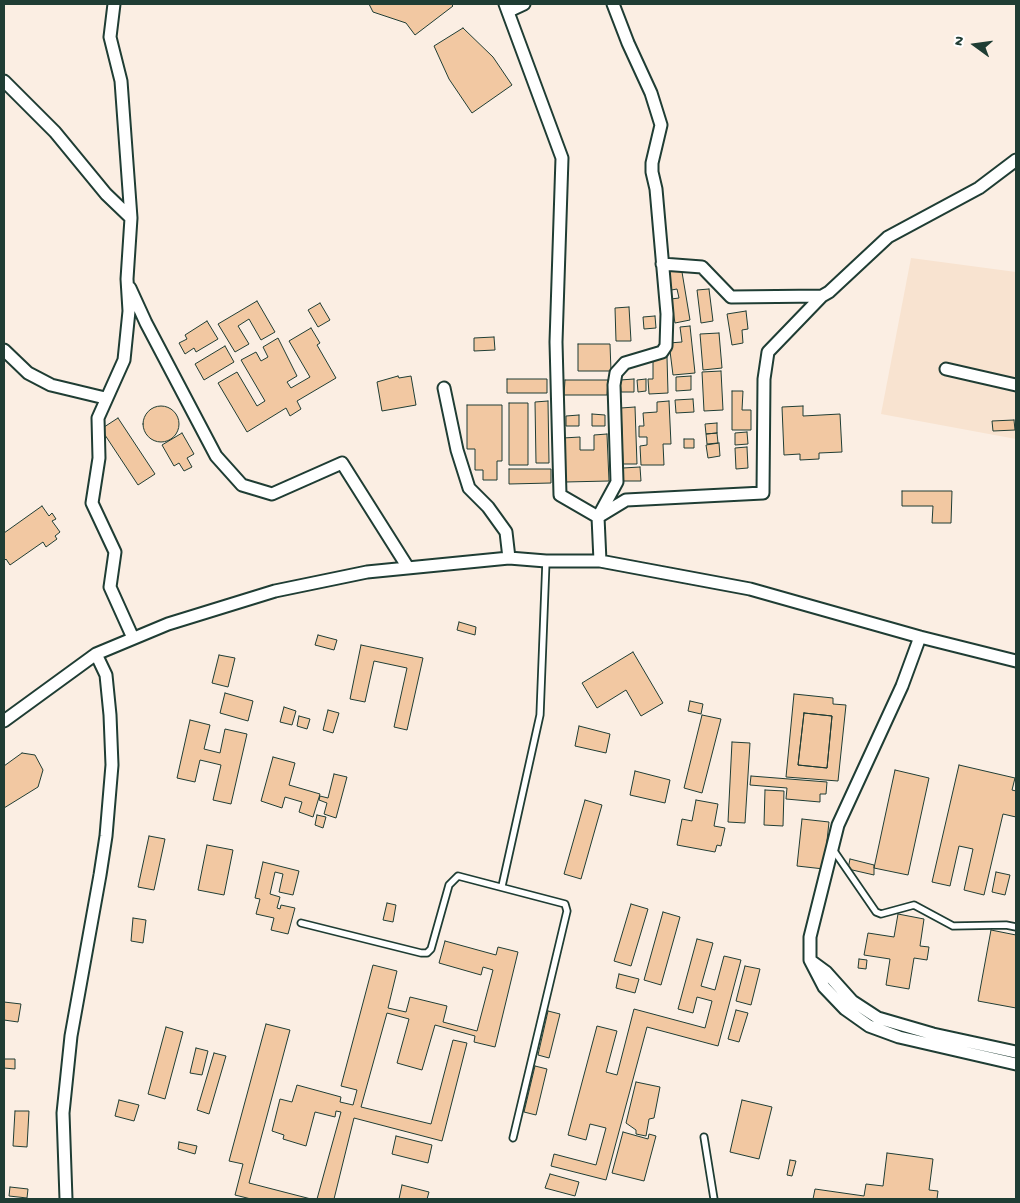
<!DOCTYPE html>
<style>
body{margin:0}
#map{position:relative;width:1020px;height:1203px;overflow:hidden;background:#fbeee3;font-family:"Gochi Hand",sans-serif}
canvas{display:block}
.frame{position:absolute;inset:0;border:5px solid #1f3d34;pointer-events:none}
.north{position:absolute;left:950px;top:20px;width:50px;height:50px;-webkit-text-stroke:4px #fff;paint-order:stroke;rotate:284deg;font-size:14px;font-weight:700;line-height:20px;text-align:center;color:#1f3d34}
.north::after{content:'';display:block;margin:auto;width:18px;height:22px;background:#1f3d34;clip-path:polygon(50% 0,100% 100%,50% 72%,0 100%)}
</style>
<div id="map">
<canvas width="1020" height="1203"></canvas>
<div class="frame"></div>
<div class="north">N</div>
</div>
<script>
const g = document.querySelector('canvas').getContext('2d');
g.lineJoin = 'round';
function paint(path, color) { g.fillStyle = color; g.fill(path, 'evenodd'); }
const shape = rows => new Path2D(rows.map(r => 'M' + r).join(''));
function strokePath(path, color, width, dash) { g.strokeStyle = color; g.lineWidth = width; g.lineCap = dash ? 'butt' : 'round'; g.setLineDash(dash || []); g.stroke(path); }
paint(shape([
 [911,258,1016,272,1016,439,881,414]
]), '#f8e3d0');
const building = shape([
 [369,4,451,4,453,6,415,35,406,23,373,12,369,4],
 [463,28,493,57,512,85,472,113,449,79,434,46,463,28],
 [681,266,690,320,675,323,671,299,679,298,677,289,666,291,662,269,681,266],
 [709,289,713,321,701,323,697,290,709,289],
 [257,301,275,332,261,340,249,319,238,326,249,344,235,352,218,324,257,301],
 [320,303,330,320,318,327,308,310,320,303],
 [629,307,631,341,616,341,615,308,629,307],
 [746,311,748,329,742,330,743,343,732,345,727,314,746,311],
 [655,316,656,328,644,329,643,317,655,316],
 [207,321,218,339,196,352,194,348,185,354,179,343,187,339,185,335,207,321],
 [690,326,695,373,673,375,669,343,682,342,680,327,690,326],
 [311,328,320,343,317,345,336,378,297,401,301,409,290,416,286,408,247,432,218,383,237,372,257,406,265,401,241,360,256,352,261,361,268,357,263,347,278,338,297,376,287,382,291,388,310,377,289,341,311,328],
 [719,333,722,368,703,370,700,334,719,333],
 [494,337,495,350,474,351,474,338,494,337],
 [578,344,610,344,611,371,578,371,578,344],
 [225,346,234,362,204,380,195,364,225,346],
 [667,357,668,393,649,394,648,379,653,379,653,358,667,357],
 [721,371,723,410,704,411,702,372,721,371],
 [398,376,399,378,411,376,416,405,382,411,377,382,398,376],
 [691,376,691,390,676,391,676,377,691,376],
 [507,379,547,379,547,393,507,393,507,379],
 [634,379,634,392,621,392,620,380,634,379],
 [646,379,646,391,638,392,637,380,646,379],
 [565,380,608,380,607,395,564,395,565,380],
 [732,391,743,391,742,410,751,410,751,430,732,430,732,391],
 [693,399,694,412,676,413,675,400,693,399],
 [548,401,549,463,536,463,535,402,548,401],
 [669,401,671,444,663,444,664,465,641,465,640,446,647,445,647,437,639,437,639,426,644,426,643,413,657,412,657,402,669,401],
 [509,403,528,403,528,465,509,465,509,403],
 [467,405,502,405,502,461,497,461,497,480,483,480,483,470,475,470,475,449,467,449,467,405],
 [803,406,803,416,840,414,842,452,819,453,819,459,800,460,800,454,784,455,782,407,803,406],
 '143 424a18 18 0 1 1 36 0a18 18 0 1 1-36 0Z',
 [635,407,637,464,623,464,621,408,635,407],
 [592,414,605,415,605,426,592,426,592,414],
 [579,415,579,426,566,426,566,416,579,415],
 [118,418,155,474,138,485,101,429,118,418],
 [1014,420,1015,430,993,431,992,421,1014,420],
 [717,423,717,433,706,434,705,424,717,423],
 [747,432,748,444,735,445,735,433,747,432],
 [182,433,194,454,187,458,192,467,184,471,179,463,174,466,162,445,182,433],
 [717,433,718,443,707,444,706,434,717,433],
 [607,434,609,481,565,482,563,438,580,437,580,450,594,450,594,435,607,434],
 [684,439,694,439,694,448,684,448,684,439],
 [719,443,720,456,708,458,706,445,719,443],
 [747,447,748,468,736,469,735,448,747,447],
 [640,467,641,481,623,481,623,468,640,467],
 [509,469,551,469,551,483,509,484,509,469],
 [902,491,952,491,951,523,932,523,933,506,902,506,902,491],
 [42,506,49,516,52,513,56,519,52,521,60,532,55,536,57,539,46,547,43,542,10,565,6,559,4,561,4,533,42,506],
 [459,622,476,627,475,635,457,630,459,622],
 [318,635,337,640,334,650,315,645,318,635],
 [361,645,423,658,407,730,394,727,407,668,374,661,365,702,350,699,361,645],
 [633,652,663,703,641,716,626,690,597,708,582,683,633,652],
 [219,655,235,658,228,687,212,683,219,655],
 [225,693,253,701,248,721,220,713,225,693],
 [794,694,833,698,833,704,846,705,838,781,786,777,794,694],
 [804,713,832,716,827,768,798,765,804,713],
 [690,701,703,704,701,714,688,711,690,701],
 [284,707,296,711,292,725,280,722,284,707],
 [328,710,339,713,333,733,323,730,328,710],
 [804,713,832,716,827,768,798,765,804,713],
 [702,715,721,719,702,793,684,788,702,715],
 [299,716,310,719,307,729,297,726,299,716],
 [190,720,210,725,204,749,220,753,225,729,247,734,231,804,213,800,221,765,200,760,195,782,177,778,190,720],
 [579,726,610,734,606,753,575,746,579,726],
 [732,742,750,743,745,823,728,822,732,742],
 [22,753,35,755,43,770,38,787,4,808,4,766,22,753],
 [273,757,295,763,289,785,320,794,313,817,299,812,302,802,285,797,282,808,261,801,273,757],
 [959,765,1015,778,1012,790,1016,791,1016,817,1003,814,984,895,964,890,973,849,959,846,950,886,932,882,959,765],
 [895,770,929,778,908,875,874,868,895,770],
 [635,771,670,780,665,803,630,795,635,771],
 [334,774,347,777,336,818,324,814,327,803,319,800,320,796,328,798,334,774],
 [751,776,827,782,826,794,820,794,820,802,786,799,787,788,750,785,751,776],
 [765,790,784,791,783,826,764,825,765,790],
 [585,800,602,805,581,879,564,874,585,800],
 [696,800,718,804,714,826,725,828,721,846,717,845,715,852,677,845,682,819,692,821,696,800],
 [317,815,326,817,323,828,315,825,317,815],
 [802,819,829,822,824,869,797,866,802,819],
 [149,836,165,839,154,890,138,887,149,836],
 [207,845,233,850,224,895,198,890,207,845],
 [850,859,874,865,874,875,848,869,850,859],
 [263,862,299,871,293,895,279,892,283,874,275,872,270,894,280,897,277,908,280,909,281,905,295,908,288,934,271,930,274,918,256,914,260,899,255,898,263,862],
 [996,872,1010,875,1005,895,992,892,996,872],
 [387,903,396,905,393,922,383,920,387,903],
 [631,904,648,909,631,966,614,961,631,904],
 [663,912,680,917,661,985,644,980,663,912],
 [898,914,924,919,920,946,929,947,927,960,914,958,909,989,886,985,890,959,864,955,868,933,894,937,898,914],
 [133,918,146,920,143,943,131,941,133,918],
 [991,930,1016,935,1016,1008,978,1001,991,930],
 [697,939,713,943,701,986,715,990,724,956,741,960,718,1046,647,1027,606,1180,551,1166,554,1154,596,1165,606,1128,590,1124,586,1140,568,1135,597,1026,617,1031,606,1072,617,1075,634,1009,705,1028,712,1001,697,997,693,1013,678,1009,697,939],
 [445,941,496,955,498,947,518,952,495,1047,474,1042,475,1036,435,1025,422,1070,397,1063,409,1019,387,1013,361,1107,431,1124,453,1040,467,1043,442,1141,354,1118,334,1199,317,1199,341,1112,336,1111,335,1117,315,1112,306,1146,283,1139,284,1135,272,1131,280,1099,292,1102,297,1085,341,1097,340,1102,353,1105,357,1090,341,1086,373,965,397,971,388,1008,406,1012,410,997,447,1006,443,1022,477,1031,493,970,483,967,481,975,439,963,445,941],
 [859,959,867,960,866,969,858,968,859,959],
 [745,966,760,969,751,1005,736,1001,745,966],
 [619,974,639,979,635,993,616,988,619,974],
 [4,1002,21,1004,18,1022,4,1020,4,1002],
 [736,1010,748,1013,739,1042,728,1039,736,1010],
 [548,1011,560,1014,549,1058,538,1055,548,1011],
 [266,1024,290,1030,249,1183,311,1199,251,1199,235,1195,243,1164,229,1161,266,1024],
 [166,1027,183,1032,165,1099,148,1094,166,1027],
 [196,1048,208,1051,202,1075,190,1073,196,1048],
 [214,1053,226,1056,209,1114,197,1110,214,1053],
 [4,1059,15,1059,15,1069,4,1068,4,1059],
 [535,1066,547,1069,536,1115,524,1112,535,1066],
 [636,1082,660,1087,654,1118,649,1119,646,1136,636,1134,636,1130,626,1123,636,1082],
 [119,1100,139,1105,134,1121,115,1116,119,1100],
 [742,1100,772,1107,759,1159,730,1152,742,1100],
 [15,1111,29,1111,27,1147,13,1146,15,1111],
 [623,1132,648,1139,649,1134,656,1136,644,1181,612,1173,623,1132],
 [396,1136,432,1145,428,1163,392,1154,396,1136],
 [179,1142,197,1146,195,1154,178,1149,179,1142],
 [887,1153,933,1159,929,1190,938,1191,937,1199,813,1199,815,1189,864,1196,866,1184,883,1186,887,1153],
 [790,1160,796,1161,792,1176,787,1175,790,1160],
 [550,1174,579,1182,575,1196,545,1188,550,1174],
 [402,1185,429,1192,427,1199,399,1199,402,1185],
 [10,1187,28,1189,27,1198,9,1196,10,1187]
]);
paint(building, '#f2c8a2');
strokePath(building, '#1f3d34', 1);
const service = shape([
 [832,848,876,912,881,914,914,905,953,926,1006,925,1016,927],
 [502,886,540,715,546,561],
 [301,923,421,953,427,953,431,949,449,885,458,876,565,904,567,911,513,1138],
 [704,1137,714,1199]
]);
const minor = shape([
 [114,4,110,37,121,81,131,218,127,279,129,311,124,360,98,418,99,458,92,503,115,552,110,587,133,638],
 [505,4,562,158,556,342,560,495,598,517,617,482,614,385,616,373,625,363,662,352,666,346,667,314,656,189,652,172,652,163,661,125,651,93,628,43,613,4],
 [509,11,524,4],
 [4,81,55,132,106,194,131,218],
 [662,264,702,267,731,297,822,296,829,292,888,237,979,188,1016,160],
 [130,288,146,323,216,456,242,485,272,494,342,463,407,566],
 [4,350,28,373,51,385,105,398],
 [946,369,1016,385],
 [444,388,457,450,469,488,488,507,506,532,509,558],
 [600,561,598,517,626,500,763,493,764,379,768,352,822,296],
 [920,637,902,686,838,825,810,937,810,960,824,987,845,1009,869,1026,899,1037,1016,1064],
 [4,721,96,654,168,624,275,591,367,572,509,558,546,561,600,561,750,589,920,637,1016,661],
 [811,961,826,972,852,1001,878,1018,933,1034,1016,1052],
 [66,1199,63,1113,71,1036,100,875,106,836,112,765,110,715,106,675,96,654]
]);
strokePath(service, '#1f3d34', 9);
strokePath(minor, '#1f3d34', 15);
strokePath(service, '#fff', 5.5);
strokePath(minor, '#fff', 11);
</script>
